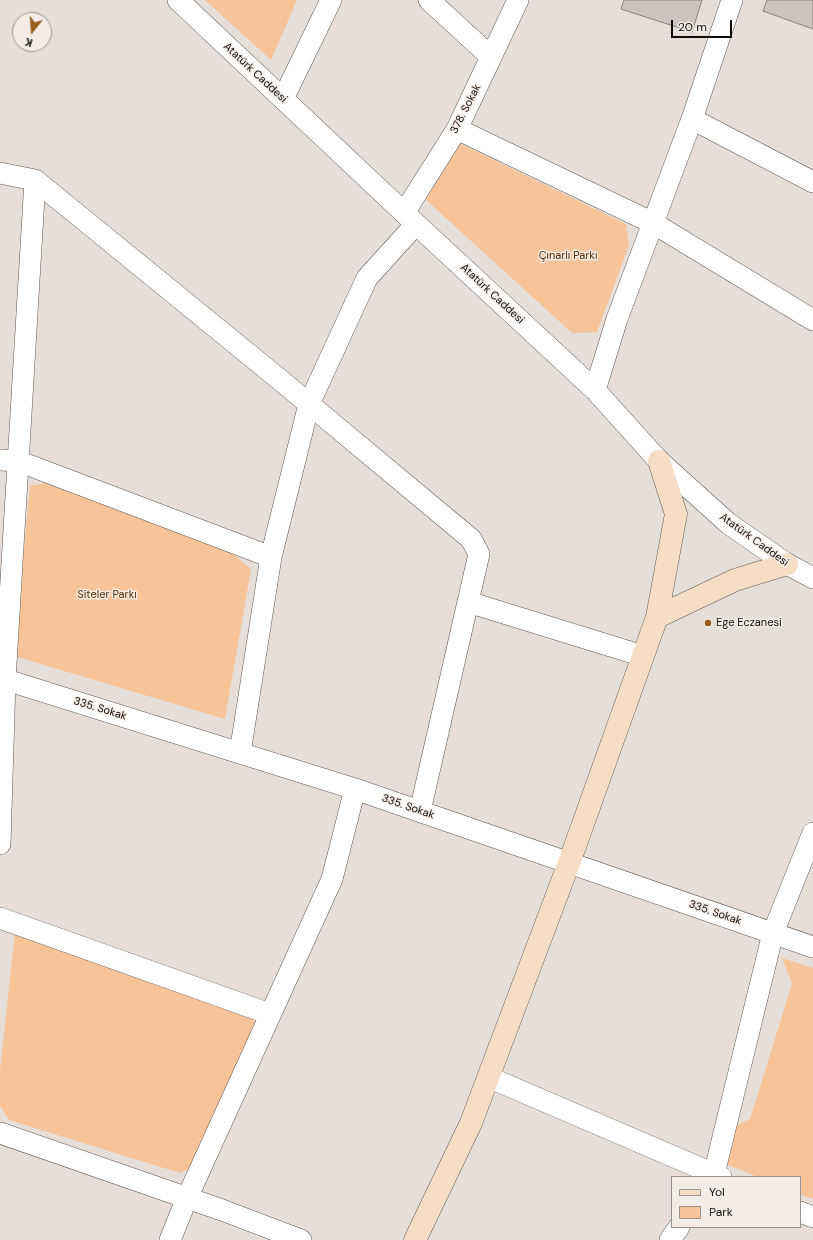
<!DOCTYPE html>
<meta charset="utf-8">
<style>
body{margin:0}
#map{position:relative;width:813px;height:1240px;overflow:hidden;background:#e6ded8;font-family:"DM Sans",sans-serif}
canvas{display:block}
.legend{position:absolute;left:671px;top:1176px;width:130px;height:52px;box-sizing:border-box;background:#f4ece5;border:1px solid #98938e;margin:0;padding:5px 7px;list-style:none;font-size:12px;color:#0f0d0b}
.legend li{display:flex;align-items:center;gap:8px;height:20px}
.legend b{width:20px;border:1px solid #98938e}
.north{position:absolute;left:12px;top:12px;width:40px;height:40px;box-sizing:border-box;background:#f4ece5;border:1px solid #98938e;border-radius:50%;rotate:197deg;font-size:11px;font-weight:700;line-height:16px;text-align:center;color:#0f0d0b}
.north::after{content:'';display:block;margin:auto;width:14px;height:18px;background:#995c1f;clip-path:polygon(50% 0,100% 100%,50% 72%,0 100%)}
.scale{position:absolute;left:671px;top:20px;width:61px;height:18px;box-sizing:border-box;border:2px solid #0f0d0b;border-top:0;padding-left:5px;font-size:12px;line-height:14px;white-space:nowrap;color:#0f0d0b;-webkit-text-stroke:3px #f4ece5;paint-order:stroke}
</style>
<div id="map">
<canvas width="813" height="1240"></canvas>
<ul class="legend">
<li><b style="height:5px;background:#f6ddc6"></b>Yol</li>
<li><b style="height:11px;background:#f7c398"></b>Park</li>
</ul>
<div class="north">K</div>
<div class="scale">20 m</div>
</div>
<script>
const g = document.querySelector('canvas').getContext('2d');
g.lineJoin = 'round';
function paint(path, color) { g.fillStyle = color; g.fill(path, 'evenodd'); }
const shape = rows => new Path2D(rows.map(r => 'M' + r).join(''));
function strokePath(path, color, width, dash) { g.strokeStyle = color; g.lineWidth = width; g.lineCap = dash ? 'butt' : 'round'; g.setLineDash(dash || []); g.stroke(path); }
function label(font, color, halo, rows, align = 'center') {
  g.font = font + ' "DM Sans",sans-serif'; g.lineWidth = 3; g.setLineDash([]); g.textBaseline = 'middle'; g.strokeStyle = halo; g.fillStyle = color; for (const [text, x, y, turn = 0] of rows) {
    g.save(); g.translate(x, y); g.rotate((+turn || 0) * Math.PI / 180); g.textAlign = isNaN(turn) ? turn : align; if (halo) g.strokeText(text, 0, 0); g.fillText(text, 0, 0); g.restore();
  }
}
paint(shape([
 [205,0,297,0,271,60],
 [461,144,626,224,629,245,597,332,572,333,425,199,452,145],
 [51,482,233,554,251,569,225,719,14,656,30,486],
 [15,932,263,1017,190,1168,180,1173,9,1120,0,1106,0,1071],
 [782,958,813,968,813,1199,800,1194,800,1177,758,1177,723,1163,731,1128,750,1119,792,984]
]), '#f7c398');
const building = shape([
 [624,0,702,0,692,32,621,9,624,0],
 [767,0,813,0,813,29,763,11,767,0]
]);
paint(building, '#ccc4be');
strokePath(building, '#88817b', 1);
const street = shape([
 [178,0,416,224,595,390,659,461,729,524,787,564,813,578],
 [429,0,491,57],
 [283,99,331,0],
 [692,119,813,182],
 [457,129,653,223,813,320],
 [0,173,35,180,279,379,471,539,479,554,420,811],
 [404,213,457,129,518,0],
 [595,390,617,319,692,119,732,0],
 [0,460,18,461,271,557],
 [468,602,643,656],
 [0,678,355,789,813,947],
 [240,753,271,557,309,404,367,278,416,224],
 [0,844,5,680,35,180],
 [0,918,270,1014],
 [488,1077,721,1177],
 [0,1133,222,1210,301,1240],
 [712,1177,714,1174,773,933,813,833],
 [800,1212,813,1217],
 [170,1240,187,1198,332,879,355,789],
 [670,1240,679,1227]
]);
const secondary = shape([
 [657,617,735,580,787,564],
 [415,1240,471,1123,569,863,657,617,676,514,659,461]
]);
strokePath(street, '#5e5752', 22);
strokePath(secondary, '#5e5752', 23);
strokePath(street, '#fff', 21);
strokePath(secondary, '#f6ddc6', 22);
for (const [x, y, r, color] of [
 [708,623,4,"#995c1f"]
]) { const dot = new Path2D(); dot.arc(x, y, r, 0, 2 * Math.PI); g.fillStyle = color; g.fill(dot); strokePath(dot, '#f4ece5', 1.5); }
label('11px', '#0f0d0b', '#f4ece5', [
 ["Atatürk Caddesi",255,73,43],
 ["378. Sokak",466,109,-63],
 ["Atatürk Caddesi",492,294,43],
 ["Atatürk Caddesi",754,540,36],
 ["335. Sokak",100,709,17],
 ["335. Sokak",408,807,19],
 ["335. Sokak",715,913,19]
]);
label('11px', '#522c02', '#f4ece5', [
 ["Çınarlı Parkı",568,256],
 ["Siteler Parkı",107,595]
]);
label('11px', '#0f0d0b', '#f4ece5', [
 ["Ege Eczanesi",716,623]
], 'left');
</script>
